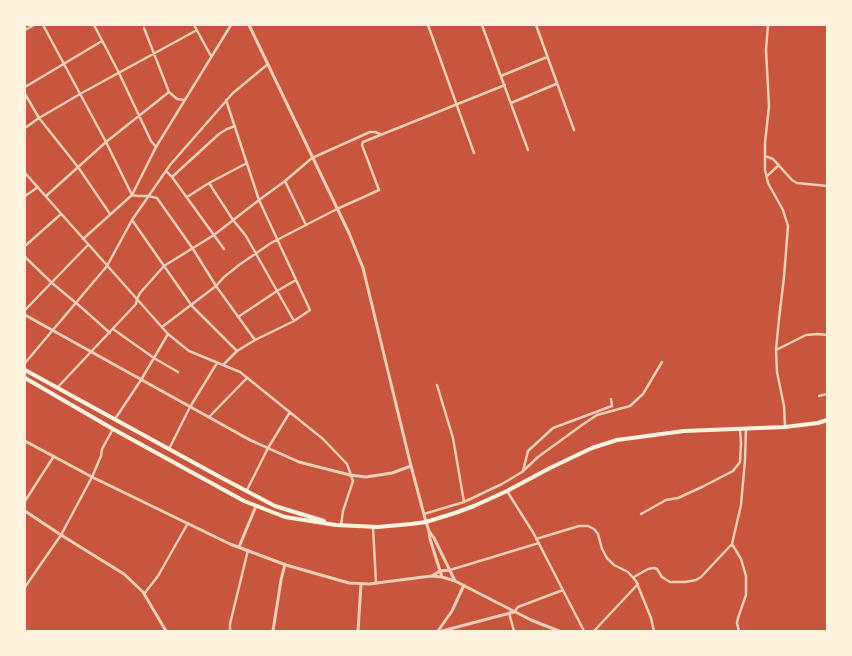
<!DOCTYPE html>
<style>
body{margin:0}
#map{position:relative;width:852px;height:656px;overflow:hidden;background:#c8553d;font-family:Arial,sans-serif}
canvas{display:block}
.frame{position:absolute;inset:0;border:26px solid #fff3e0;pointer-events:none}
</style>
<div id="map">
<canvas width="852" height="656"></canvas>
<div class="frame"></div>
</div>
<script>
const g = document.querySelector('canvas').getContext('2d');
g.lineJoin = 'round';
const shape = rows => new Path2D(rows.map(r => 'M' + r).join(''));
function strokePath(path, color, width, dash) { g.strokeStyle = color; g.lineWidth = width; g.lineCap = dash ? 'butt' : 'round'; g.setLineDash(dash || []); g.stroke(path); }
strokePath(shape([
 [43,25,106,142,132,195,138,196,148,196,157,198,193,249,216,286,255,340,294,321,310,310,259,200,226,100],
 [94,25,119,73,151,141,156,147],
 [194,25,211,56],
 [428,25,474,153],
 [482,25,528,150],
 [536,25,574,130],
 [768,25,766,50,769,106,765,143,765,170,768,183,783,210,788,226,784,277,779,319,776,350,777,372,784,406,785,426],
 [144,28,169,92,177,99,185,100],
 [25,30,34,25],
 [501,76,547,57],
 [25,87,102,41],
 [25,94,39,118,78,167,110,214],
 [511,103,556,84],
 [25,128,39,118,80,94,197,30],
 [765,156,773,159,792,180,797,183,827,186],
 [247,163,209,183,233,220,246,236,294,321],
 [166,171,172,177,224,249],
 [25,173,168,334,189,351,240,372,323,439,347,464,353,481,343,511,341,525],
 [767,176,779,165],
 [172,177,219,134,227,129,235,126],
 [285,181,306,225],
 [25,196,38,187],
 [46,196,106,142,169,92],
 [187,197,209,183],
 [132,220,192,306,237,351],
 [83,239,132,195,156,147,231,25],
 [25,246,61,214],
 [25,257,52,283,82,308,110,333],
 [25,310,88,245],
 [238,317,277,291,296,280],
 [162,327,216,286,224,277,239,265,271,243,337,209,379,190,362,145,363,142,505,85],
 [113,329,154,358,178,372],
 [776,350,806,335,818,334,827,335],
 [25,363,107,266,132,220,170,165,233,93,268,64],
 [223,365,237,351,255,340],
 [437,385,453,438,464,502,502,484,522,472,538,457,582,425,597,415,630,406,643,394,662,362],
 [57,388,136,304,137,299,140,293,164,266,214,235,259,200,285,181,312,158,370,132,375,132,380,134],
 [819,396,827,394],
 [209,417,247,378],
 [115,419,141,380,168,334],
 [169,449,190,407,217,363],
 [523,471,528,451,553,428,612,406,611,399],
 [247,490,268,448,290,412],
 [507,491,534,534,584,631],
 [25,501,54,456],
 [424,514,464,502],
 [641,514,666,500,678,498,702,487,733,471,740,462,741,443,740,430],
 [373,527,376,583],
 [536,539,579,526,588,526,594,529,598,534,602,549,607,558,614,565,628,572,636,581,651,618,654,631],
 [450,570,539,543],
 [634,577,648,569,654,568,657,569,662,577,670,582,685,582,696,580,701,577,732,544],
 [25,587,61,535,92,477,101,456,102,449,113,429],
 [144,594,158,576,188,523],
 [515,611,518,607,563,590],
 [509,613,514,631],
 [230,631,230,624,248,550],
 [594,631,638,584],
 [739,631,737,623,738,618,746,595,746,576,741,559,732,544,741,505,745,460,746,429]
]), '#f1ccb7', 2.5);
strokePath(shape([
 [249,25,349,233,363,268,411,466,426,522,429,531,434,538,455,581],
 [25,315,250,440,299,462,350,475,366,477,392,473,411,466],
 [25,441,92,477,230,544,286,565,349,583,369,584,431,576,442,577,455,581,531,620,559,631],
 [25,511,61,535,124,574,143,592,166,631],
 [429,532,430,539,442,577],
 [239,547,256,506],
 [432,576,440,571,450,570],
 [273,631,281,580,285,564],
 [358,631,361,584],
 [438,631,452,611,464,585],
 [442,631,514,612]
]), '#f1ccb7', 3);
strokePath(shape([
 [25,370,220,477,275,506,324,521],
 [25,378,113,429,244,501,285,517,336,525,378,527,411,524,426,522,455,513,474,506,507,491,550,468,592,448,617,440,684,431,785,427,818,423,827,420]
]), '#fff3e0', 4);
</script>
